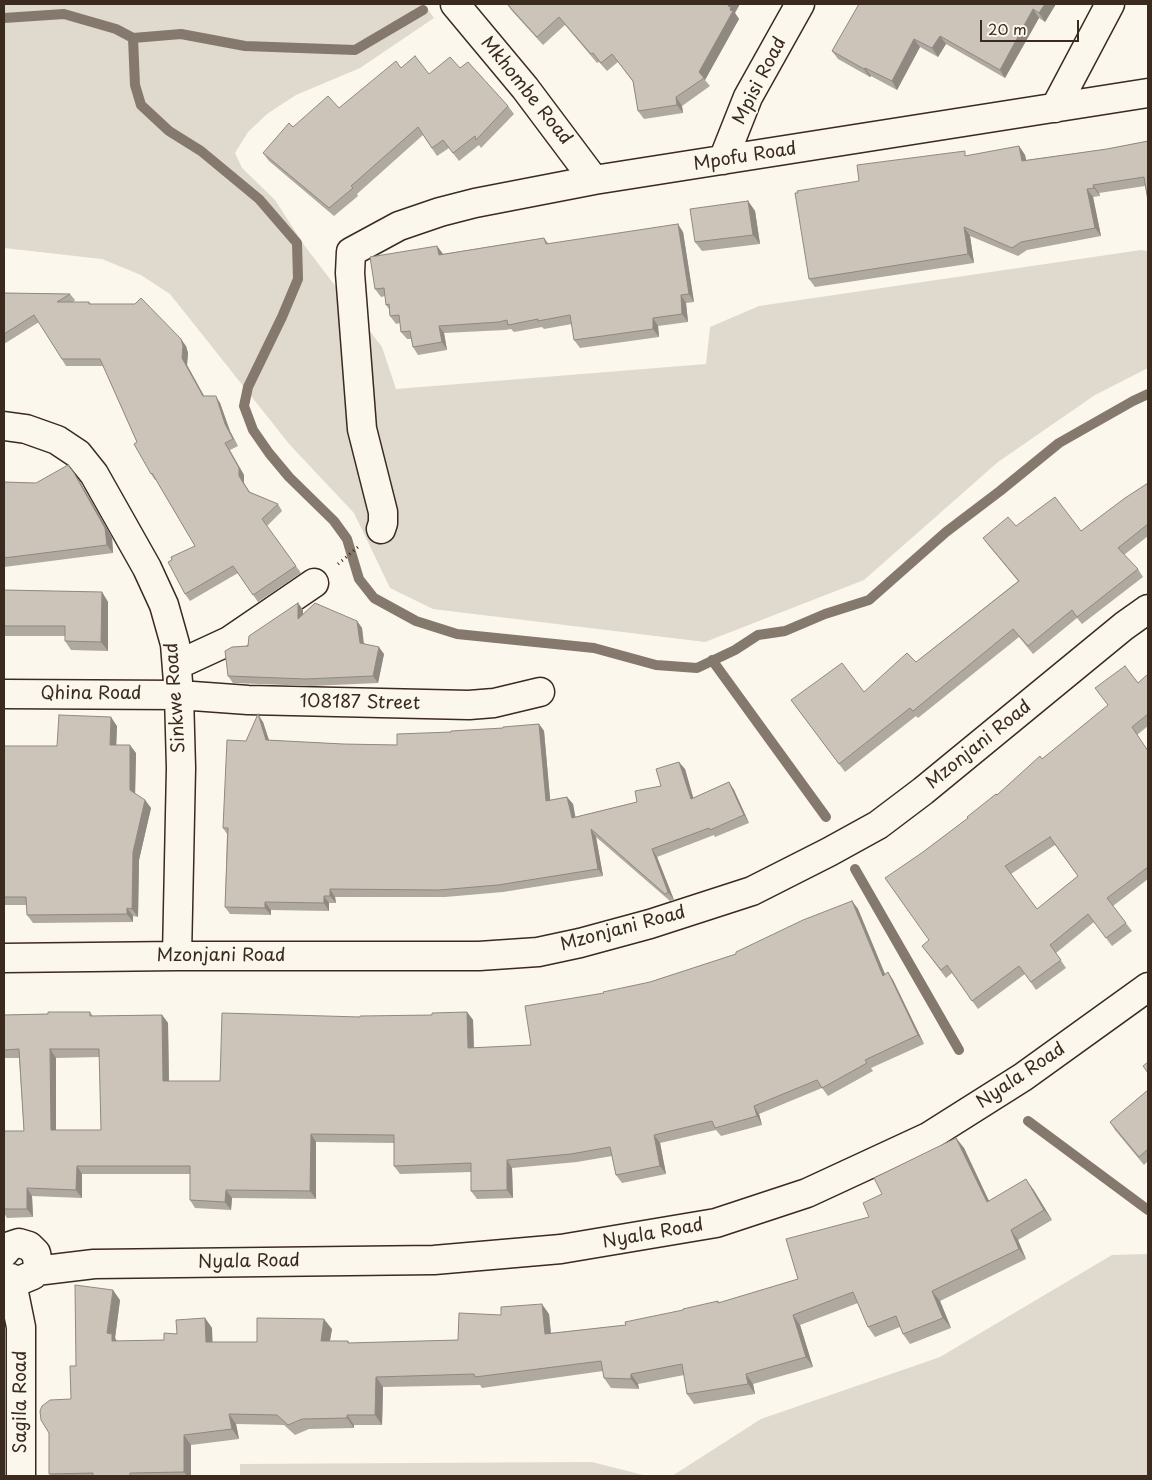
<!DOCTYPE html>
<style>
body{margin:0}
#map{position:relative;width:1152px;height:1480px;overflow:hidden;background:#fbf7ec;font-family:"Playpen Sans",sans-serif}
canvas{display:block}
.frame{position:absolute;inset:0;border:5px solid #3b2a1e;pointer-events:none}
.scale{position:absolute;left:980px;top:20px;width:99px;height:22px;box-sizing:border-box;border:2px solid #3b2a1e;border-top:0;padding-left:6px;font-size:15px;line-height:18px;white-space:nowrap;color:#3b2a1e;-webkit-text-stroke:4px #fbf7ec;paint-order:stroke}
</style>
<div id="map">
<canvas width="1152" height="1480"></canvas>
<div class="frame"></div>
<div class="scale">20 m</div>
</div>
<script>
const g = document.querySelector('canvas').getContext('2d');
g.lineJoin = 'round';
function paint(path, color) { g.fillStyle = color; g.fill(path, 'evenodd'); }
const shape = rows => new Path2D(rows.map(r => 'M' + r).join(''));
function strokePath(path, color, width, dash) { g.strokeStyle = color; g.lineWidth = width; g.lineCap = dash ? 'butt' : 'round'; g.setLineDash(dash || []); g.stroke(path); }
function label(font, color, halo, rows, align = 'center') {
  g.font = font + ' "Playpen Sans",sans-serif'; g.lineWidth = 4; g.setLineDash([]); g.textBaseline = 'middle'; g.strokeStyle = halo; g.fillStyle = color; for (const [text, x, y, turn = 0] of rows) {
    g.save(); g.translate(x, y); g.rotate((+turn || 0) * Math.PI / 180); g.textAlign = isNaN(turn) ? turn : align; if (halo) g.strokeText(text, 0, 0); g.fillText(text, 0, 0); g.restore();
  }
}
paint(shape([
 [4,4,424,4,434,18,360,68,296,95,267,114,248,132,235,153,242,168,275,200,304,245,382,347,396,389,706,364,710,327,759,306,1141,250,1148,251,1148,368,1095,395,998,462,864,580,705,642,433,609,390,588,354,513,290,445,170,294,141,275,102,259,4,248],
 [1148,1254,1148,1476,672,1476,761,1419,940,1357,1112,1255],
 [592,1462,647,1476,240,1476,240,1464]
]), '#dfd9ce');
strokePath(shape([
 [4,18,64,14,116,29,133,38,135,85,141,105,169,131,201,151,259,199,297,243,298,279,282,317,248,387,244,406,253,430,269,453,289,477,334,521,347,539,359,579,374,598,416,621,457,634,594,648,656,665,697,668,735,650,758,635,785,631,825,614,869,600,946,532,1000,491,1059,443,1133,401,1148,394],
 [133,38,181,34,245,46,355,50,423,10],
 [712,660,826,817],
 [855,869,959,1050],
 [1028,1121,1148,1210]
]), '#85796d', 10);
const minor = shape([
 [455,4,525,88,594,180],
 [1055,108,1110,4],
 [723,160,748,97,800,4],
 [4,426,26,429,57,440,78,454,94,474,147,568,164,605,175,644,179,695,181,768,177,956],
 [381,529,383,523,383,512,362,429,350,273,351,252,399,226,440,212,475,203,594,180,1148,93],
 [177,665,229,641,314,583],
 [4,694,179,695,248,700,469,705,494,703,540,692],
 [4,958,177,956,479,956,538,952,580,943,650,924,752,891,829,852,878,825,923,791,1124,626,1148,609],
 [4,1253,10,1246,19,1243,29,1246,36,1253,38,1264,36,1271,33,1275,21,1280],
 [36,1271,94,1264,434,1260,561,1249,716,1223,807,1193,928,1137,1023,1077,1148,987],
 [11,1278,21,1327,21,1476]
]);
strokePath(minor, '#3b2a1e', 31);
strokePath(shape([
 [338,564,358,547]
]), '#3b2a1e', 3, [1, 4]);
strokePath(minor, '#fbf7ec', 28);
paint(shape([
 [507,4,735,13,739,19,705,80,710,86,682,106,683,113,644,119,638,111,633,82,618,62,607,71,599,62,597,63,565,25,543,45,512,11],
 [859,4,1056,4,1045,22,1039,18,1005,78,946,44,938,57,920,47,897,90,871,76,870,77,838,59,832,51],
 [401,68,429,74,460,68,508,106,514,114,481,148,479,145,459,161,449,148,437,156,423,135,357,194,358,196,334,216,269,161,263,153,293,127,339,108],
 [1148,141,1148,201,1145,186,1099,193,1100,196,1093,197,1101,236,1027,250,1018,256,970,236,974,263,815,287,809,279,859,181,968,156,1019,146,1025,155,1026,160,1107,149],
 [748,201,755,211,760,244,702,251,695,242],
 [683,232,694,302,686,303,688,322,658,326,659,337,580,348,574,340,572,324,544,329,542,327,514,332,511,329,505,330,444,333,447,350,418,355,413,347,411,339,407,339,401,332,400,323,396,324,390,316,389,309,386,305,385,296,381,297,375,289,437,246,443,254,544,238,549,244],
 [4,293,70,294,75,300,73,302,89,302,91,304,186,346,188,353,187,365,204,396,220,403,230,431,238,446,230,450,244,475,244,483,250,492,278,504,282,511,267,526,301,573,258,602,238,573,190,601,185,594,195,546,156,480,155,480,151,474,103,366,66,366,39,322,4,344],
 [4,482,36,483,80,482,112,537,113,553,4,567],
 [1148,483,1148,536,1124,555,1138,569,1143,577,1082,624,1077,618,1033,654,1019,637,918,718,916,716,845,772,791,700,864,692,916,662,1018,581,989,546,983,538,1016,526,1081,531],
 [4,590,102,592,108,602,108,651,71,650,65,641,65,636,5,636,4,634],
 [298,603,303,610,303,614,357,621,362,628,364,643,384,654,378,683,311,686,233,683,228,676,248,646],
 [1148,674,1148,726,1137,735,1148,751,1148,879,1113,906,1132,931,1112,946,1094,922,1056,953,1066,968,1036,990,1025,974,978,1009,952,973,946,978,922,946,929,940,923,852,968,818,1138,683],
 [1055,845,1078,876,1037,909,1011,874],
 [263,722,269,740,343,744,397,745,451,732,503,728,539,724,544,731,550,800,567,797,573,804,575,817,637,802,685,769,693,798,729,782,734,790,749,823,715,837,714,835,657,857,674,900,670,901,596,837,603,876,503,892,445,897,335,897,336,903,329,903,329,911,271,910,271,915,230,914,225,907,227,834,223,828],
 [117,726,116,745,136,753,135,794,145,800,151,808,139,860,138,917,133,916,133,922,33,923,27,915,27,905,4,905,4,746,57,746],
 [852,901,858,909,885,974,888,972,893,980,924,1044,871,1068,873,1071,828,1096,822,1088,759,1114,762,1125,721,1136,716,1130,660,1143,666,1174,622,1183,616,1175,612,1156,577,1162,512,1168,513,1198,477,1199,471,1191,471,1172,400,1174,394,1166,394,1143,316,1142,316,1199,232,1198,231,1210,195,1208,190,1200,190,1174,82,1174,82,1198,32,1196,33,1217,7,1218,4,1213,4,1132,24,1131,19,1058,4,1058,4,1015,48,1014,90,1012,93,1016,162,1015,168,1023,169,1081,220,1081,360,1017,432,1015,467,1012,473,1020,474,1048,531,1045,604,993,650,982,736,954],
 [100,1057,101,1130,56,1130,56,1058],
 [1148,1090,1148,1161,1144,1165,1115,1130,1110,1122],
 [956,1138,964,1148,989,1201,1033,1189,1052,1220,1018,1240,1026,1259,940,1301,951,1328,910,1344,903,1334,900,1327,875,1337,868,1327,858,1303,800,1325,813,1367,753,1384,755,1394,694,1404,687,1394,684,1375,638,1384,639,1389,611,1388,604,1378,603,1371,482,1388,480,1385,383,1387,382,1425,354,1425,354,1428,309,1429,295,1435,284,1425,236,1424,239,1439,191,1445,191,1476,51,1476,49,1474,71,1399,76,1366,120,1300,115,1338,117,1341,164,1340,205,1318,212,1328,212,1342,257,1342,332,1329,330,1341,348,1341,349,1343,458,1340,501,1315,549,1314,551,1333,626,1325,683,1310,718,1301,719,1303,798,1279,869,1217,882,1194]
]), '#afa99f');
paint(shape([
 [729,4,740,4,735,13,739,19,705,80,699,72],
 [1045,4,1056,4,1045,22,1039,13],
 [1033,9,1039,18,1005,78,1000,70],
 [940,36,946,44,938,57,932,48],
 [914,39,920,47,897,90,892,81],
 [865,68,871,76,870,77,864,69],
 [676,97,682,106,683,113,677,105],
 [1019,146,1025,155,1028,169,1022,161],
 [1093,185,1099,193,1100,196,1094,188],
 [1087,189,1093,197,1101,236,1095,228],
 [748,201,755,211,760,244,753,235],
 [678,224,683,232,694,302,689,294],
 [964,227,970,236,974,263,968,254],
 [437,246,443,254,439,255],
 [681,295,686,303,688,322,682,314],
 [653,318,658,326,659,337,653,329],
 [439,326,444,333,447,350,442,342],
 [181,339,186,346,188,353,187,365,208,403,203,396,182,358],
 [216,396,220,403,230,431,238,446,225,424],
 [225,443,244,475,244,483,253,499,239,476],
 [74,473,80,482,112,537,113,553,107,545],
 [102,592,108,602,108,651,101,642],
 [298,603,303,610,303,626,298,619],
 [357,621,362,628,364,650,360,643],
 [379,647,384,654,378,683,373,676],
 [258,714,263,722,271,747,266,740],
 [111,717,117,726,116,753,110,745],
 [539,724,544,731,551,809,546,801],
 [130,745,136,753,135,798,130,790],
 [679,762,685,769,696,807,691,799],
 [729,782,734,790,749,823,744,815],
 [567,797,573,804,577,825,572,818],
 [145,800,151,808,139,860,138,917,132,909,133,852],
 [591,829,596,837,603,876,598,869],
 [652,849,657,857,674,900,668,892],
 [330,889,335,897,336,903,330,896],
 [324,896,329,903,329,911,324,903],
 [852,901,858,909,889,984,883,976],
 [265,902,271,910,271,915,265,908],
 [127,908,133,916,133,922,127,914],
 [888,972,893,980,924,1044,918,1035],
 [467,1012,473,1020,474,1056,468,1048],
 [162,1015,168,1023,169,1089,163,1081],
 [50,1049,56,1058,56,1139,51,1130],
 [754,1106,759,1114,762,1125,757,1116],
 [311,1134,316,1142,316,1199,310,1191],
 [654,1135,660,1143,666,1174,660,1166],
 [956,1138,964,1148,994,1212,987,1202],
 [507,1160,512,1168,513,1198,507,1190],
 [77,1166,82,1174,82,1198,76,1190],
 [1026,1179,1033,1189,1052,1220,1044,1210],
 [27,1188,32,1196,33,1217,27,1209],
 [226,1190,232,1198,231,1210,225,1202],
 [1011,1230,1018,1240,1026,1259,1019,1249],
 [113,1290,120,1300,115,1338,119,1344,119,1351,107,1333],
 [932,1291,940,1301,951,1328,943,1318],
 [542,1304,549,1314,552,1344,545,1334],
 [793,1315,800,1325,813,1367,806,1357],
 [205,1318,212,1328,213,1352,206,1342],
 [324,1319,332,1329,328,1351,321,1341],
 [631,1374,638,1384,639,1389,631,1379],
 [746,1374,753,1384,755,1394,748,1384],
 [376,1377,383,1387,382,1425,375,1415],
 [229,1414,236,1424,239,1439,232,1429],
 [347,1415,354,1425,354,1428,347,1418],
 [184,1435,191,1445,191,1476,187,1476,184,1472]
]), '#8f8982');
const building = shape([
 [507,4,729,4,728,6,731,7,730,10,733,11,699,72,704,78,676,97,677,105,638,111,633,81,612,54,601,63,593,53,591,54,559,17,537,37,507,4],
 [859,4,1045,4,1039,13,1033,9,1000,70,940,36,932,48,914,39,892,81,865,68,864,69,832,51,859,4],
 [415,56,429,74,450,57,460,68,468,62,508,106,476,140,475,136,453,153,443,140,432,148,418,127,351,186,353,188,329,208,263,153,289,123,293,127,328,96,339,108,396,61,401,68,415,56],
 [1148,141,1148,201,1144,177,1093,185,1094,188,1087,189,1095,228,1021,242,1012,248,964,227,968,254,809,279,795,193,798,193,797,191,859,181,857,165,965,151,965,156,1019,146,1022,161,1107,149,1148,141],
 [748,201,753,235,695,242,690,209,748,201],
 [678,224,689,294,681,295,682,314,653,318,653,329,574,340,570,315,538,321,538,319,508,325,507,320,499,322,439,326,442,342,413,347,410,331,401,332,399,315,390,316,389,304,386,305,384,288,375,289,370,257,437,246,439,255,544,238,546,244,678,224],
 [4,293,70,294,57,302,89,302,89,304,135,304,141,298,181,339,183,346,182,358,203,396,216,396,225,424,233,439,225,443,239,468,239,476,249,492,278,504,262,519,296,566,253,595,233,566,185,594,168,562,172,560,171,557,195,546,152,473,151,474,134,444,137,442,100,359,62,359,34,315,4,334,4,293],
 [68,465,74,473,105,528,107,545,4,558,4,482,36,483,68,465],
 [1148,483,1148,524,1118,548,1138,569,1077,617,1072,610,1028,646,1013,629,913,711,910,708,839,764,791,700,842,663,864,692,907,653,916,662,1019,581,983,538,1008,517,1016,526,1055,497,1081,531,1125,498,1148,483],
 [4,590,102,592,101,642,65,641,65,626,4,626,4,590],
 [298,603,298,619,315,603,357,621,360,643,379,647,373,676,306,679,228,676,225,651,232,647,248,646,249,636,298,603],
 [1125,666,1138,683,1148,674,1148,714,1132,727,1148,751,1148,867,1107,898,1126,923,1106,938,1088,914,1050,945,1061,960,1031,982,1019,966,972,1001,947,965,941,970,922,946,929,940,885,878,923,852,968,818,967,817,996,794,997,795,1040,756,1042,759,1108,705,1095,688,1125,666],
 [1050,837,1078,876,1037,909,1005,866,1050,837],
 [258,714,266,740,343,744,397,745,397,734,451,732,451,731,503,728,503,727,539,724,546,801,567,797,572,818,637,802,635,791,661,786,656,769,679,762,691,799,729,782,744,815,710,830,709,828,652,849,668,892,665,894,591,829,598,869,498,885,439,890,330,889,330,896,324,896,324,903,265,902,265,908,225,907,228,828,223,828,227,740,246,741,258,714],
 [59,715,111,717,110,745,130,745,130,790,145,800,133,852,132,909,127,908,127,914,27,915,26,897,4,897,4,746,57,746,59,715],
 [852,901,883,976,888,972,918,1035,865,1060,867,1063,822,1088,817,1080,754,1106,757,1116,715,1128,712,1121,654,1135,660,1166,616,1175,610,1147,571,1154,507,1160,507,1190,471,1191,471,1163,394,1166,394,1135,311,1134,310,1191,226,1190,225,1202,190,1200,190,1166,77,1166,76,1190,27,1188,27,1209,4,1209,4,1132,5,1132,5,1131,24,1131,19,1049,4,1050,4,1015,48,1014,48,1012,90,1012,90,1016,162,1015,163,1081,220,1081,222,1013,360,1017,360,1016,432,1015,432,1013,467,1012,468,1048,531,1045,525,1006,604,993,603,992,650,982,736,954,736,952,803,920,852,901],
 [50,1049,99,1049,101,1130,51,1130,50,1049],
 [1148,1062,1148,1073,1143,1066,1148,1062],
 [1148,1090,1148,1149,1139,1157,1110,1122,1148,1090],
 [956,1138,987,1202,1026,1179,1044,1210,1011,1230,1019,1249,932,1291,943,1318,903,1334,896,1316,868,1327,853,1292,793,1315,806,1357,746,1374,748,1384,687,1394,682,1364,631,1374,631,1379,604,1378,601,1361,475,1377,474,1374,376,1377,375,1415,347,1415,347,1418,302,1419,288,1425,277,1415,229,1414,232,1429,184,1435,184,1472,130,1473,130,1476,93,1476,93,1473,49,1474,49,1433,41,1420,40,1411,42,1406,50,1400,71,1399,70,1366,76,1366,75,1285,113,1290,107,1333,112,1334,112,1341,164,1340,164,1333,177,1334,176,1320,205,1318,206,1342,257,1342,257,1318,324,1319,321,1341,348,1341,348,1343,458,1340,459,1313,501,1315,501,1307,542,1304,545,1334,626,1325,625,1322,683,1310,683,1309,718,1301,718,1303,798,1279,786,1239,869,1217,863,1203,882,1194,874,1178,956,1138]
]);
paint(building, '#ccc4b9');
strokePath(building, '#8f8982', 1);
label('18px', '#3b2a1e', '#fbf7ec', [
 ["Mpisi Road",760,81,-63],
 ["Mkhombe Road",526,91,51],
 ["Mpofu Road",745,157,-9],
 ["Qhina Road",91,694],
 ["Sinkwe Road",176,698,-94],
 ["108187 Street",360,703,1],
 ["Mzonjani Road",979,745,-39],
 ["Mzonjani Road",623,929,-15],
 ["Mzonjani Road",221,956],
 ["Nyala Road",1021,1076,-34],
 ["Nyala Road",653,1234,-10],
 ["Nyala Road",249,1262,-1],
 ["Sagila Road",21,1402,-90]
]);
</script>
